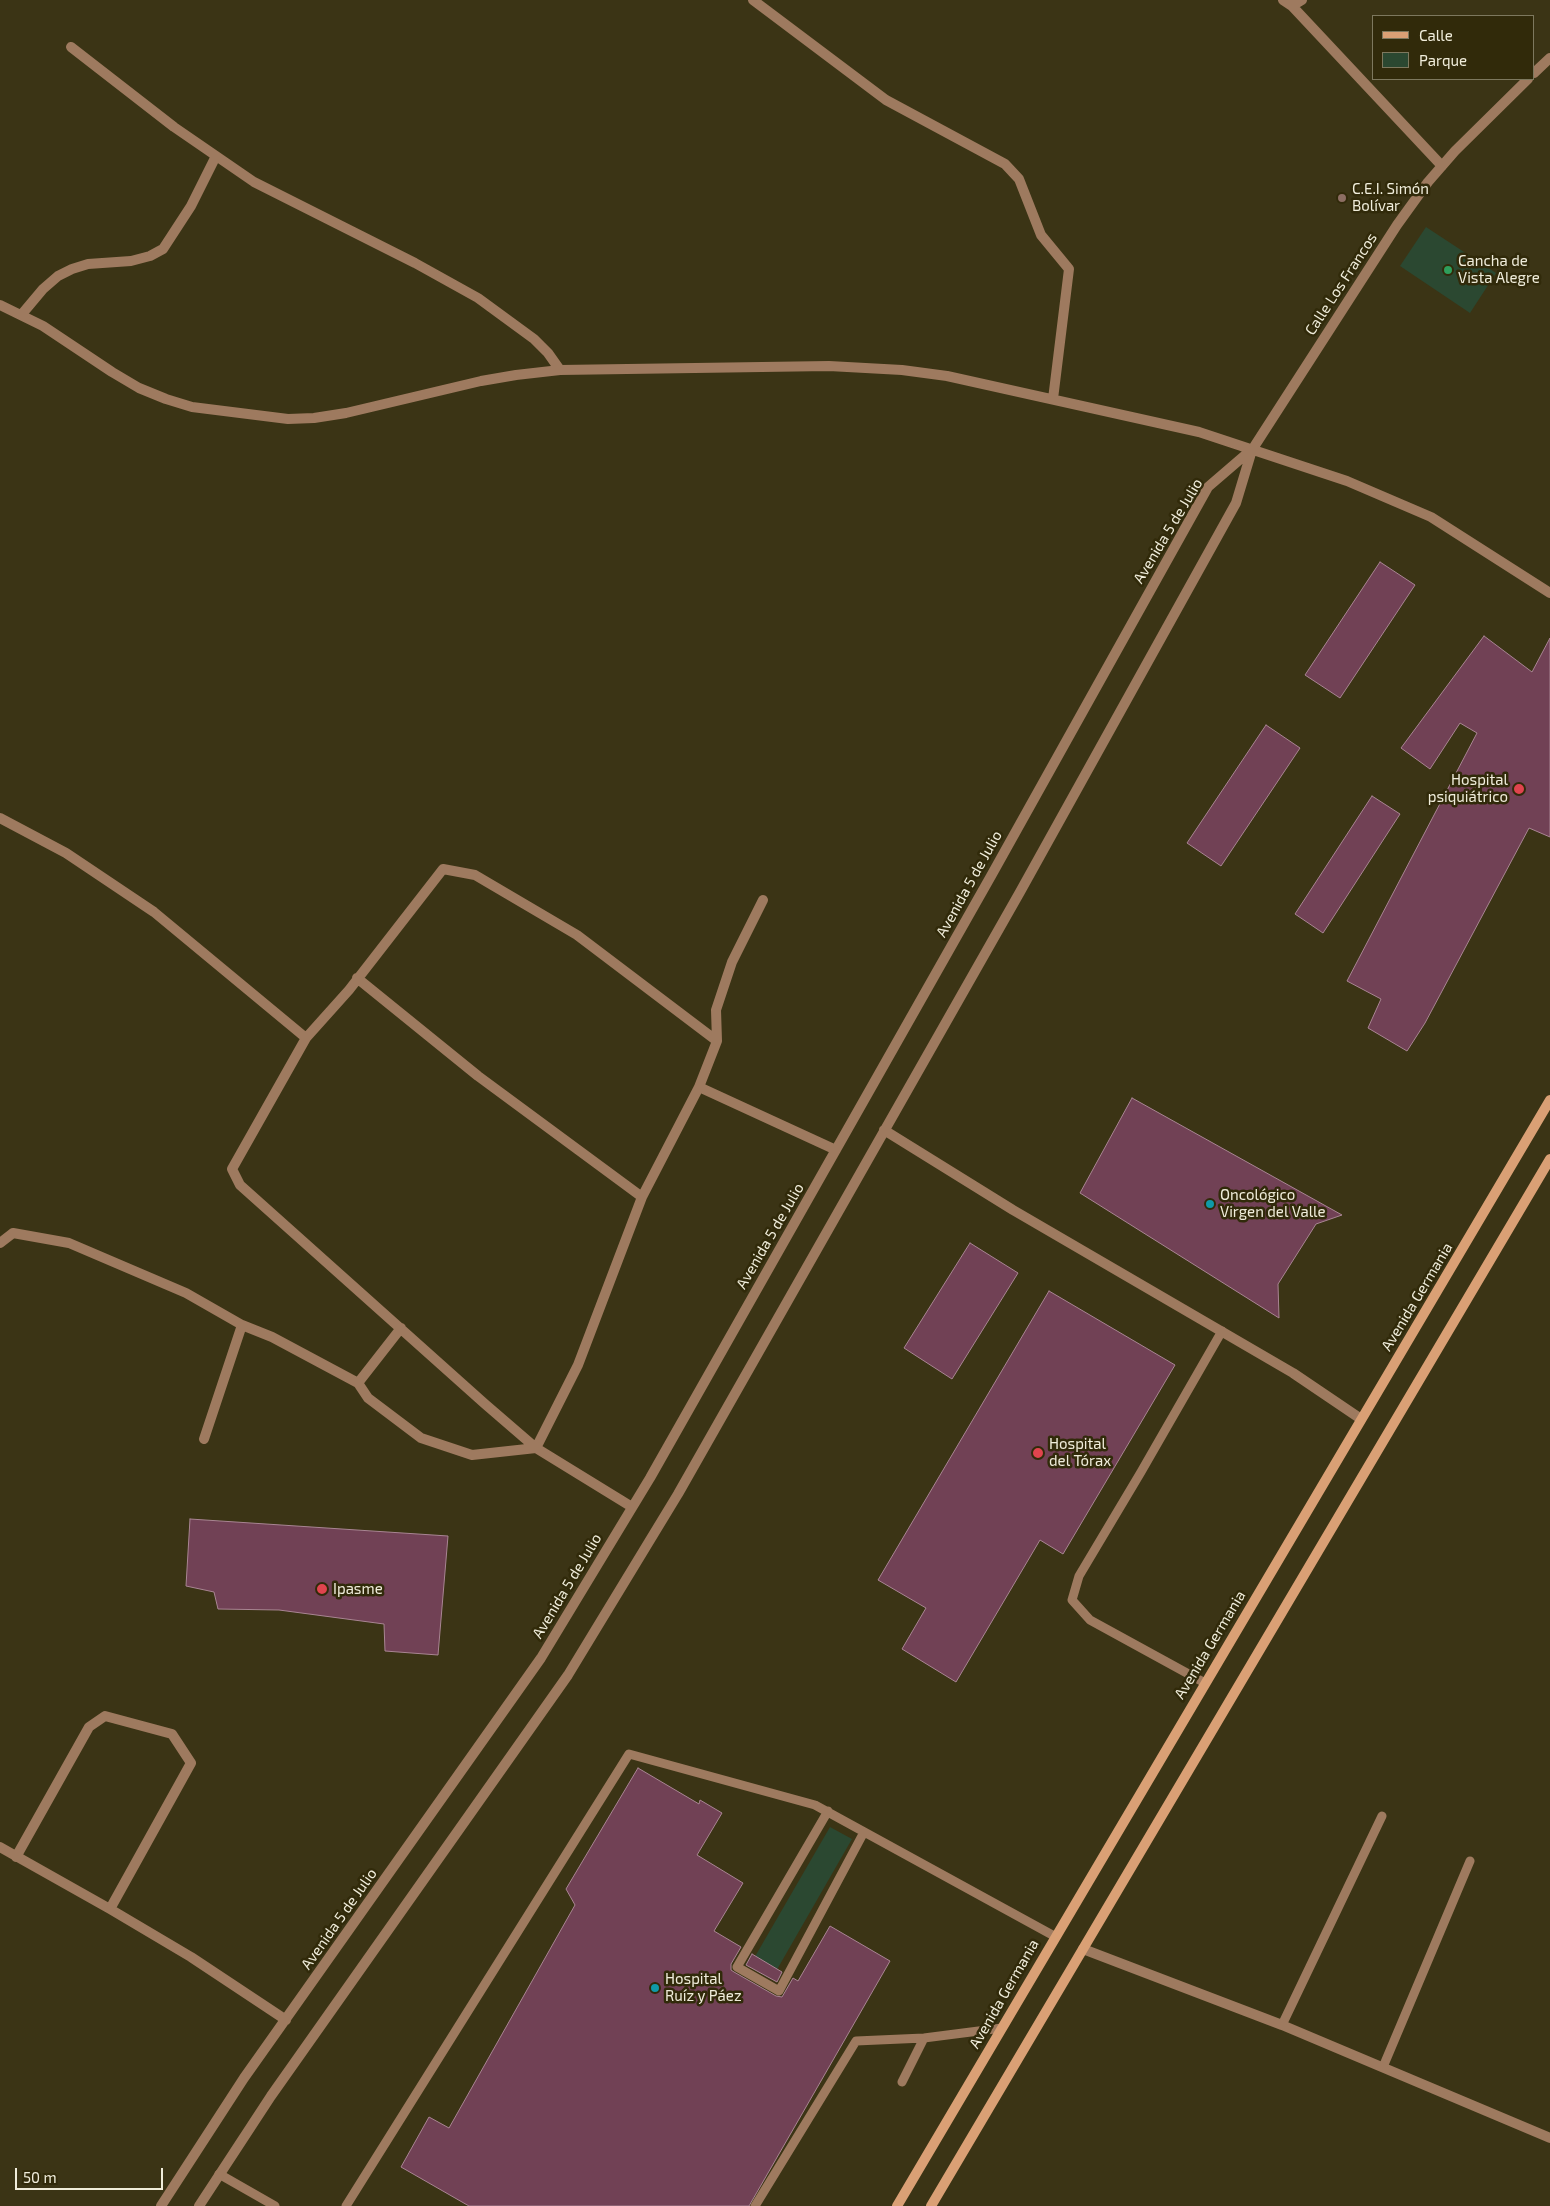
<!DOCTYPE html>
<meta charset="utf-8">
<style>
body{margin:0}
#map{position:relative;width:1550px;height:2206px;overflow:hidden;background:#3b3415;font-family:"Exo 2",sans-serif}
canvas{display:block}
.legend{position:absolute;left:1372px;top:15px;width:162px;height:65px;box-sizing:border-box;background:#312a0a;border:1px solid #7d785e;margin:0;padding:6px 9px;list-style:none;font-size:15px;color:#f0eddb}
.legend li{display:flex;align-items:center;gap:10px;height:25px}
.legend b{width:25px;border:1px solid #7d785e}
.scale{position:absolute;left:15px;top:2168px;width:148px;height:22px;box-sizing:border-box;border:2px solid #f0eddb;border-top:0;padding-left:6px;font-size:15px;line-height:18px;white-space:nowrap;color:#f0eddb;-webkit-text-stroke:4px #312a0a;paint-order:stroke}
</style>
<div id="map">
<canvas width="1550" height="2206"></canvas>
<ul class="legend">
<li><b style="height:6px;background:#daa075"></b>Calle</li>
<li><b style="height:14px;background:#2b4831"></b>Parque</li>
</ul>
<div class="scale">50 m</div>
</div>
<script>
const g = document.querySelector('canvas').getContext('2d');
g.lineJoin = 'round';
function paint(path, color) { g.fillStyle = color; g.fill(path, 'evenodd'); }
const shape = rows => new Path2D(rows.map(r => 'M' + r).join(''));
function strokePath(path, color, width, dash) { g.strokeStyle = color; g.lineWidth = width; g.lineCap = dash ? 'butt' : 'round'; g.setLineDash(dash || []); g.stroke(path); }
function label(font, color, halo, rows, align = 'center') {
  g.font = font + ' "Exo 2",sans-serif'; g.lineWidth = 5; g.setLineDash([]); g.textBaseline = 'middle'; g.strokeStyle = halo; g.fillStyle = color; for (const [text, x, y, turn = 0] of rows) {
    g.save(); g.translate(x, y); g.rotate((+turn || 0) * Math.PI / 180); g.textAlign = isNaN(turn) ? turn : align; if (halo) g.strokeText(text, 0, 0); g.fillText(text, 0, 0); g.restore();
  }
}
paint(shape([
 [1426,227,1496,273,1470,313,1400,266],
 [830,1827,852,1839,775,1973,753,1960]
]), '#2b4831');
const building = shape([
 [1380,562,1415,585,1340,698,1305,675,1380,562],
 [1484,636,1532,672,1550,638,1550,837,1529,828,1425,1023,1407,1051,1368,1028,1381,999,1347,981,1477,733,1460,723,1430,769,1401,748,1484,636],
 [1266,725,1300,748,1221,866,1187,843,1266,725],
 [1372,796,1400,814,1323,933,1295,914,1372,796],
 [1132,1098,1342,1215,1316,1224,1278,1284,1279,1318,1080,1193,1132,1098],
 [970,1243,1018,1273,952,1379,904,1348,970,1243],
 [1049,1291,1175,1365,1063,1554,1040,1540,956,1682,902,1649,926,1608,878,1580,1049,1291],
 [190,1519,448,1536,438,1655,385,1651,384,1624,279,1610,218,1609,214,1592,186,1586,190,1519],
 [638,1768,699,1804,700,1800,722,1813,697,1855,743,1883,714,1931,741,1947,731,1964,731,1970,734,1972,776,1996,782,1997,793,1978,798,1981,830,1926,890,1961,749,2206,469,2206,401,2167,429,2117,449,2128,575,1905,566,1889,638,1768],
 [752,1954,782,1972,777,1982,746,1965,752,1954]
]);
paint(building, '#714155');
strokePath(building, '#a98593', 1);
strokePath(shape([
 [1205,1683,1090,1620,1072,1600,1079,1576,1141,1472,1222,1331],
 [828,1811,737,1967,779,1991,864,1832],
 [1282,2025,1382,1816],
 [1383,2067,1470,1861],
 [902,2082,924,2038],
 [219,2174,275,2206],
 [346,2206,629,1754,815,1805,1056,1937],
 [755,2206,856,2041,924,2038,1002,2028]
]), '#9e7a5f', 9);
strokePath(shape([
 [753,0,886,100,1005,164,1019,179,1041,235,1069,269,1053,399],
 [1283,0,1292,6,1442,166],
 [1292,6,1302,0],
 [71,47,174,127,254,182,415,263,478,298,534,339,548,353,560,370],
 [1534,73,1550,58],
 [0,305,43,326,112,372,139,388,166,399,192,407,288,419,314,418,346,413,481,381,516,375,560,370,829,366,902,370,947,376,1199,432,1347,481,1431,517,1550,593],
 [22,314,43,289,58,276,72,269,88,264,131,261,150,256,163,249,191,206,216,156],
 [0,818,66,853,154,912,306,1038],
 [357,978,478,1076,642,1197],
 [699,1087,836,1150],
 [884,1130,1013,1210,1293,1373,1361,1419],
 [0,1243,13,1233,69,1243,186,1293,242,1325,272,1337,358,1383,368,1398,421,1438,472,1455,536,1448,578,1365,642,1197,699,1087,717,1041,716,1010,732,962,763,900],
 [358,1383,401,1328],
 [204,1439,242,1325],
 [632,1507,536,1448,485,1404,240,1185,232,1169,306,1038,349,990,443,869,475,875,577,935,717,1041],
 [0,1847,110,1909,191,1957,286,2020],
 [16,1857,89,1727,105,1716,172,1734,191,1763,110,1909],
 [1083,1949,1282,2025,1550,2138],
 [161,2206,244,2078,541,1658,650,1478,991,876,1208,487,1251,450],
 [199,2206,271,2096,568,1675,678,1494,1020,892,1236,503,1252,450,1397,225,1428,182,1455,151,1528,79]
]), '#9e7a5f', 10);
strokePath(shape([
 [897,2206,1550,1100],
 [931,2206,1550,1159]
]), '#daa075', 10);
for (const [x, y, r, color] of [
 [1342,198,5,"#8d6e63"],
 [1448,270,5,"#2e9e5b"],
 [1519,789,6,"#e0444e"],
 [1210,1204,5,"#0f9aa8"],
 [1038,1453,6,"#e0444e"],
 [322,1589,6,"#e0444e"],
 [655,1988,5,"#0f9aa8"]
]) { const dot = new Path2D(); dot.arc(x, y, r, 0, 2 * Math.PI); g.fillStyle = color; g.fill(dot); strokePath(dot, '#312a0a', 2); }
label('15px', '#f0eddb', '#312a0a', [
 ["C.E.I. Simón",1352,189],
 ["Bolívar",1352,206],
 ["Cancha de",1458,261],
 ["Vista Alegre",1458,278],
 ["Hospital",1508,780,"right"],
 ["psiquiátrico",1508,797,"right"],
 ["Oncológico",1220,1195],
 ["Virgen del Valle",1220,1212],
 ["Hospital",1049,1444],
 ["del Tórax",1049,1461],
 ["Ipasme",333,1589],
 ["Hospital",665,1979],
 ["Ruíz y Páez",665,1996]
], 'left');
label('15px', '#f0eddb', '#312a0a', [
 ["Calle Los Francos",1341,284,-57],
 ["Avenida 5 de Julio",1168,531,-59],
 ["Avenida 5 de Julio",969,884,-61],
 ["Avenida 5 de Julio",770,1236,-60],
 ["Avenida Germania",1417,1297,-59],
 ["Avenida 5 de Julio",567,1586,-59],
 ["Avenida Germania",1210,1645,-59],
 ["Avenida 5 de Julio",339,1919,-55],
 ["Avenida Germania",1004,1994,-60]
]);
</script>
